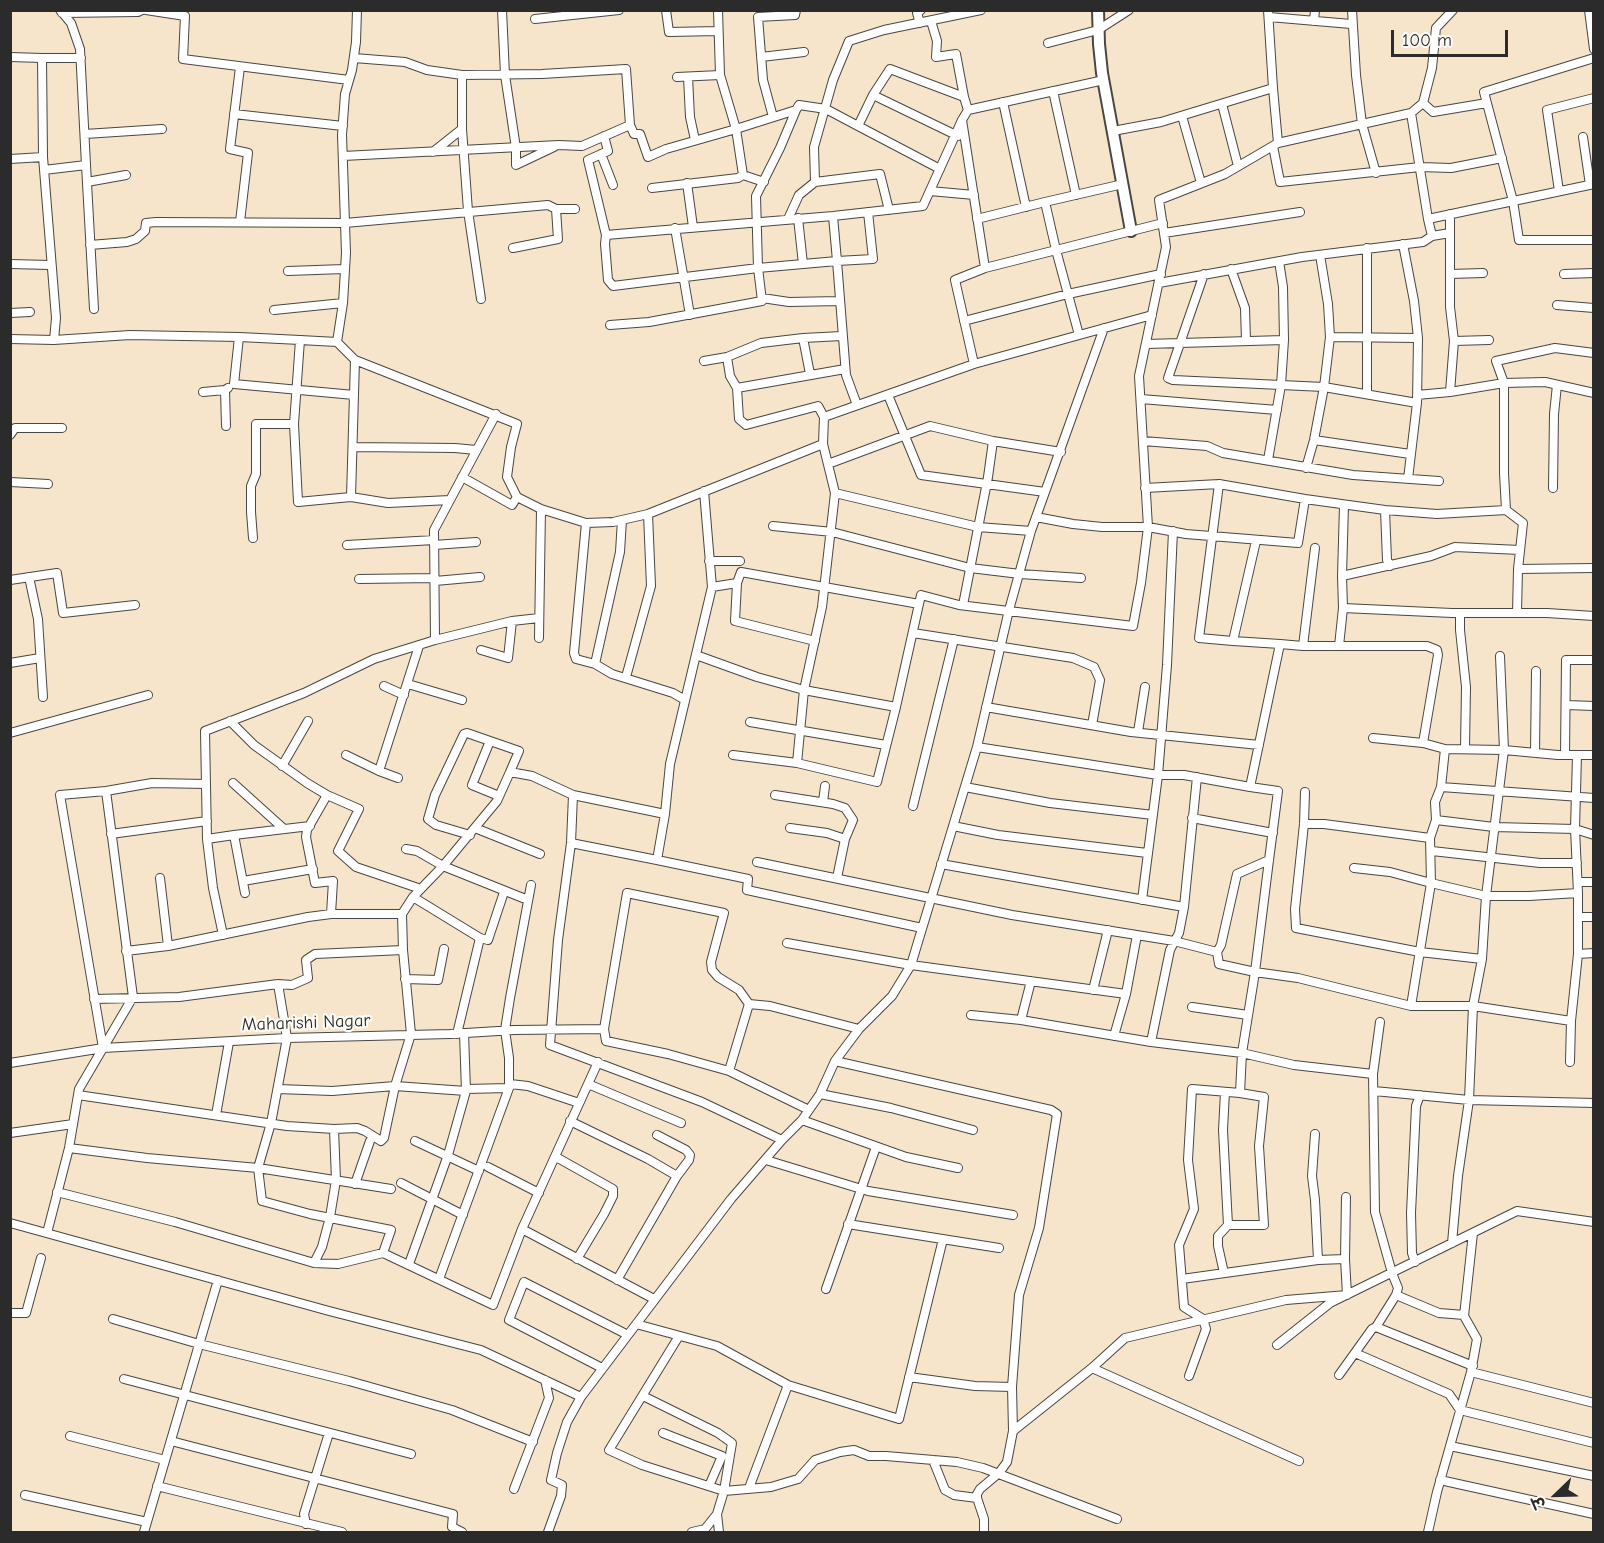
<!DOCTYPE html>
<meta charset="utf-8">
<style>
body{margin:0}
#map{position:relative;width:1604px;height:1543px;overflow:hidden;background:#f6e4cb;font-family:"Comic Neue","Playpen Sans Deva",sans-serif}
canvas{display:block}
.frame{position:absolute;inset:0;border:12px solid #2b2b2b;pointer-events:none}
.north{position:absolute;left:1526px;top:1465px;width:60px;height:60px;-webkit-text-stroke:4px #fdfcf7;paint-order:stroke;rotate:247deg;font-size:16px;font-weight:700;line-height:24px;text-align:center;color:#2b2b2b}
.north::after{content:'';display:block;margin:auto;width:21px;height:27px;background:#2b2b2b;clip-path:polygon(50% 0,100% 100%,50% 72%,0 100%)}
.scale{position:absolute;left:1391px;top:30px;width:117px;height:27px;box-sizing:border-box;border:3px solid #2b2b2b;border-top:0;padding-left:8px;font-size:18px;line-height:21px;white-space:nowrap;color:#2b2b2b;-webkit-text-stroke:4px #fdfcf7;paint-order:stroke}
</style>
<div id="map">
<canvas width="1604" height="1543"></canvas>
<div class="frame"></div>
<div class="north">उ</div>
<div class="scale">100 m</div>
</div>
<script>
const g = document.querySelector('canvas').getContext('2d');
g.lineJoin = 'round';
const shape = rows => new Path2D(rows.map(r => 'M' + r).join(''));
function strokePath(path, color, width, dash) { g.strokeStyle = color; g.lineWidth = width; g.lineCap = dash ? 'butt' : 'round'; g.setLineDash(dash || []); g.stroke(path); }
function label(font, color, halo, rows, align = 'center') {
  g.font = font + ' "Comic Neue",sans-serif'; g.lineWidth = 4.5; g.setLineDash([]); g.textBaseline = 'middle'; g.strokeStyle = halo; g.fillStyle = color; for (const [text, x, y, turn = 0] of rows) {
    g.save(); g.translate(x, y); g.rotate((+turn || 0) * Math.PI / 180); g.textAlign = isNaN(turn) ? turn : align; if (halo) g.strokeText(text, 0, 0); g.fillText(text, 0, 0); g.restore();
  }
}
const street = shape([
 [146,10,185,16,183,59,349,80],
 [357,10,356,42,352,70,345,94,342,135,346,253,343,303,337,342,355,360,351,497,388,503,450,500],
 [502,10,505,75,516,148,516,165,554,147],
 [666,10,669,32,718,31],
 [718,10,720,75,736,129,743,175],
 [1352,10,1356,75,1362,124,1376,173],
 [1589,10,1594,49],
 [62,13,138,12,142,10],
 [1269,17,1351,24],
 [535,19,619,10],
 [931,21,937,41,936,57,956,54,964,97],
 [1314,21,1315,10],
 [920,23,917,13,921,10],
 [1048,43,1098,30,1129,10],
 [10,57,42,58],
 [761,57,804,52],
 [354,58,405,62,427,70,462,75],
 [1594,58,1484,92,1513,201,1519,240,1594,240],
 [240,67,230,149,248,153,240,222],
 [677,77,720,75],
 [688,77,690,117,695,140],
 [1273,88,1278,143],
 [1053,91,1076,195],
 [873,95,958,136],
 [1003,102,1026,207],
 [1423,103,1433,112,1487,103],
 [1222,104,1238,166],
 [1411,113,1423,103,1432,68,1436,28,1453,10],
 [234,114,343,126],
 [1182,116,1201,183],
 [773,117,763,80,758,17,795,15,796,10],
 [858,126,940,169],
 [462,129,468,211,481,299],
 [1113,131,1161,122,1273,88,1268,10],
 [85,134,162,129],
 [604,136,608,151,588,160,606,235,833,216,923,206,962,120],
 [1583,137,1590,185],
 [1273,146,1280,182,1420,167,1451,168,1502,158],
 [433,152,462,129,462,75,542,74,626,69,630,125],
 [601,154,613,185],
 [343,156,559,145,582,146,630,125,634,134,640,134,648,157,666,149,736,129,796,110,799,105,826,109,858,126,873,95,890,69,964,97,968,110],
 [43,157,42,58,81,58],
 [10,159,43,157,56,318,54,340,10,339],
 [86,165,94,309],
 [44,170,86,165,80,49,71,23,60,10],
 [87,182,126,175],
 [815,182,880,174,889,210],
 [687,183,693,227],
 [652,188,738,178,743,175,764,182],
 [930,191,974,195],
 [1559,191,1547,110,1594,98],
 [1045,202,1123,184],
 [798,218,803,264],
 [788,219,799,195,815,182,814,147,833,80,849,41,884,30,981,10],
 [977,219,1045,202,1056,250,1079,335],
 [675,228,690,315],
 [1164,233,1300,212],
 [606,235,605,244,608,280,613,286,758,268,756,196,780,148,796,110],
 [1432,236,1450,233],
 [1403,244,1414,301,1418,338,1417,403,1408,479],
 [90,245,127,242,136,239,145,231,146,223,156,222,345,223,548,205,556,209,575,209],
 [513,248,558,239,556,209],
 [1367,248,1367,393],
 [10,264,50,265],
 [985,268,962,120,968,110,1104,80],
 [1231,269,1245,308,1246,341],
 [288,271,344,269],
 [1204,274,1168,378,1173,380,1324,387,1417,403],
 [1450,274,1483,273],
 [1564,274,1594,273],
 [1159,283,1302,257,1423,242,1432,236,1428,219,1594,184],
 [762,298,789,302,840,301],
 [1557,305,1594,308],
 [274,310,343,303],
 [10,313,30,312],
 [964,321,1068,294,1161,274],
 [610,325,649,322,762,301,758,268,837,261,833,216],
 [239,337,300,340],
 [1330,337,1418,338],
 [803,338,810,374],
 [54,340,130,335,239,337,234,384,354,395],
 [1454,341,1489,340],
 [337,342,300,340,294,424,298,502,351,497],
 [1146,344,1284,340],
 [1594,353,1555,348,1496,361,1504,383,1545,382,1594,393],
 [727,357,730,376,737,388,739,419,746,425,818,406,824,417],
 [355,360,517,424,511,447,507,477,517,497,541,509,586,523,613,522,648,514,823,444,824,417,974,364,1152,315],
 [704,361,727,357,761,343,803,338,842,336],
 [974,364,955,280,985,268,1163,223],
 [737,388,845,369],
 [225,390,226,426],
 [203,392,225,390,228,388],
 [888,395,921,475,1045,492],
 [1417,395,1450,392],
 [1141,399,1277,410],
 [857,405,846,375,837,261,873,259,868,212],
 [10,435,15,428,62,428],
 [1314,440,1410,454],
 [1143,441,1207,446,1223,453,1353,475,1439,481],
 [823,444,835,493,978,527,1031,531],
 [353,447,455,448,476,450],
 [1268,460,1281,385,1284,340,1283,287,1279,261],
 [828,464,930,426,993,441],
 [1306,468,1314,440,1324,387,1330,337,1328,304,1320,255],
 [462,477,512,505,517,497],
 [10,482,48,484],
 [1219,484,1199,638,1233,641],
 [1145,488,1219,484,1305,499,1385,510,1437,514,1506,510,1504,473,1504,383,1450,392,1454,341,1450,307,1450,214],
 [1553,488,1554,414,1557,385],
 [835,493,822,607,804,690,896,707,921,595,959,605,1133,626,1141,583,1148,527,1139,376,1166,247,1159,200,1225,174,1278,143,1411,113,1428,219],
 [1385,510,1387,560,1390,566],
 [1506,510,1523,523,1518,569,1517,613],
 [1036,517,1073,524,1102,527,1148,527,1186,534,1298,543,1305,499],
 [586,523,574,653,576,659,595,664,612,674,673,693,685,700],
 [773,526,832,532,970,568,1020,574,1081,578],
 [253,538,251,512,251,486,256,474,256,424,294,424],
 [1256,541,1233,641,1280,644,1250,787,1278,791,1269,860,1255,972,1219,964,1217,952,1221,945,1237,874,1269,860],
 [347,545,434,540],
 [434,545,476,542],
 [709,561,740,561],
 [1518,569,1594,568],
 [1342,576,1431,556,1455,547,1520,550],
 [29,577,38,619,43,697],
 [359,579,435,578],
 [10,580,57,573,63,613,135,605],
 [435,581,480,577],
 [737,583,735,621,815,641],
 [712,587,737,583,741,572,919,604],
 [963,605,988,477,993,441,1061,452],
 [1343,608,1452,613,1547,613,1594,616],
 [1460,613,1460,630,1466,687,1465,748],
 [913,633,1073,658,1094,667,1100,680,1092,725],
 [539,638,541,509],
 [435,640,512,621,539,618],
 [1280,644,1303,646,1315,548],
 [1303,646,1427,646,1437,650,1438,655,1423,743],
 [1339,646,1343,608,1342,576,1344,505],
 [481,650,508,658,512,621],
 [696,655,757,677,804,690,797,763],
 [10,663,40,658],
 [595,664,620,552,622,520],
 [626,677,651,586,648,514],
 [408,684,462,700],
 [384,686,404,695],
 [1566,705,1594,706],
 [986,707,1131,732,1259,745],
 [230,721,254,745,307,783,327,795,359,809,338,851,356,867,421,889],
 [750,722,886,745],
 [1138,732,1145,687],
 [10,733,148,695],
 [1373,738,1423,743,1445,749,1504,750,1500,656],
 [490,741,472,785,499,796],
 [977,747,1158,775,1184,775,1250,787],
 [1535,753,1536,671],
 [346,755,379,771],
 [733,755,797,763,877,782,896,707],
 [1565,755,1566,660,1594,660],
 [1577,755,1575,829,1578,893,1578,954],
 [282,766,308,721],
 [398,778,379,771,419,646],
 [233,783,284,829],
 [965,787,1050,803,1153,815],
 [1441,787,1594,798],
 [1305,792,1304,824,1295,909,1296,928,1420,952,1482,959],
 [327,795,307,830,306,837,315,883,333,881,331,914],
 [573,795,571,843,558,940,550,1045,702,1102,782,1140],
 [775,795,833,804,845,808,853,820,845,839,837,878],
 [823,802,825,786],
 [913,806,954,639],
 [1192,818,1273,833],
 [1436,820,1494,827,1575,829,1594,835],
 [1304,824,1324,824,1430,838],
 [953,826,998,835,1147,853],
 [475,828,540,854],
 [790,828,827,833,845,839],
 [111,834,207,821],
 [234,835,310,826],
 [470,835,436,825,428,819,435,795,464,734,467,733,519,751,510,772],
 [207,839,213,888,223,935],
 [571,843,657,860,665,814,670,764,712,587,704,491],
 [406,849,417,851,443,866,528,900],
 [1432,851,1540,863,1577,863],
 [657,860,748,879,747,890,922,928],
 [757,862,1012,915,1174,941,1217,952],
 [941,864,1184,907],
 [1354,868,1390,872,1431,883,1430,838,1436,820,1435,802,1441,787,1445,749],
 [160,878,168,946],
 [243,881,313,869],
 [1578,882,1594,882],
 [245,893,234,835,207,839,205,731,304,693,374,659,435,640,434,530,496,414],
 [413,897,480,938,457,1034],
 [1142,900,1158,775,1167,665,1173,531],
 [1578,917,1594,917],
 [480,938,488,940,504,892],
 [787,943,911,965,1126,994],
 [126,951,168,946,308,917,331,914,402,914],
 [405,979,438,980,444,949],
 [1093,990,1108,930],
 [94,999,179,997,278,984,292,985,308,978,306,960,315,954,403,950],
 [749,1004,739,990,718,977,712,970,711,962,724,913,627,893,604,1029,606,1041,668,1054,729,1071,809,1110],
 [1411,1006,1431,883,1486,896,1504,750,1558,755,1594,755],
 [1192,1007,1248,1015],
 [971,1015,1021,1020,1031,981],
 [1021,1020,1151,1042,1242,1053,1294,1065,1373,1074],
 [1380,1022,1373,1074,1375,1212,1392,1273,1398,1288,1396,1295],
 [1114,1036,1126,994,1137,935],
 [1151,1042,1170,950,1179,933,1184,907,1197,777],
 [103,1048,60,795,106,791,152,783,206,784],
 [835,1061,1051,1110,1057,1114,1039,1228,1019,1295,1012,1387,1013,1431,1007,1462,999,1473,980,1489,977,1494,977,1498,984,1519,984,1532],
 [1570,1062,1571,1021],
 [10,1063,103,1048,287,1038,450,1034,514,1030,604,1029],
 [729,1071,749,1004,770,1006,859,1029],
 [510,1084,528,1086,579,1103],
 [588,1084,681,1123],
 [278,1089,332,1091,395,1086,466,1091],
 [466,1089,509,1088],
 [1374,1091,1469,1100,1594,1103],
 [1225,1092,1223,1130,1228,1225],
 [820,1094,891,1108,973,1130],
 [78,1095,287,1126,334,1129,357,1128,365,1131,381,1141,384,1138,395,1086,411,1034,403,950,402,914,413,897,443,866,497,801,510,772,532,776,573,795,665,814],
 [216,1115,229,1042],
 [802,1120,906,1157,958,1168],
 [570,1121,648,1159,677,1176,617,1280],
 [10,1133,73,1124],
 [1315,1134,1312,1176,1315,1200,1318,1260],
 [657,1135,686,1150,690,1155,689,1160,677,1176],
 [415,1141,479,1171],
 [69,1148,147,1158,258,1168,271,1123,287,1038,278,984],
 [556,1157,613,1189,613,1196,604,1214,577,1259],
 [766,1160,868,1191,1013,1215],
 [488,1167,539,1193],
 [401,1183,463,1215],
 [355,1184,370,1141],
 [57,1192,175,1222,314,1263,338,1264,383,1253,493,1305,522,1229,598,1062],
 [10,1223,329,1311,481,1350,581,1397],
 [848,1224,999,1248],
 [522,1229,654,1299],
 [47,1233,69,1148,79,1089,133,997,106,791],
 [1452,1243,1458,1176,1469,1100,1473,1006,1482,959,1486,896,1529,896,1578,893],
 [383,1253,391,1230,310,1214,262,1201,258,1168,391,1189],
 [1415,1262,1412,1253,1411,1213,1416,1106,1420,1095],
 [314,1263,322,1247,330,1217,336,1180,334,1129],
 [409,1264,448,1155,466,1091,464,1033],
 [1224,1273,1218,1246,1218,1236,1228,1225,1264,1225,1259,1146,1264,1097,1240,1093],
 [439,1279,509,1088,509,1058,505,1030,510,998,531,885],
 [1182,1279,1318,1260,1345,1259],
 [826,1289,876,1147],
 [10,1313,26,1313,41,1258],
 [113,1319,199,1344,349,1381,452,1410,533,1442],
 [636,1324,717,1346,788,1385,899,1419,943,1239],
 [1376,1327,1473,1366],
 [1277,1345,1330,1303,1517,1211,1594,1222],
 [1355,1353,1449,1394,1460,1410,1594,1443],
 [602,1368,509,1320,524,1282,628,1335],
 [1092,1368,1299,1461],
 [1471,1372,1594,1403],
 [1339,1375,1372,1329,1376,1327,1396,1295,1439,1313,1464,1315,1464,1316],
 [1189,1376,1206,1329,1203,1319,1184,1307,1179,1245,1194,1209,1188,1160,1192,1089,1240,1093,1242,1053,1255,972,1298,978,1411,1006,1473,1006,1571,1021,1578,954,1594,953],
 [909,1377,975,1386,1012,1387],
 [124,1379,411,1454],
 [643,1396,718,1433,732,1443,724,1491,642,1465,609,1450,679,1336],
 [1013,1431,1092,1368,1125,1338,1286,1300,1347,1295,1345,1259,1346,1197],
 [663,1433,722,1456,709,1486],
 [70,1436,165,1460],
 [171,1441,453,1514,452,1527,462,1532],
 [1450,1446,1594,1476],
 [933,1460,945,1490,954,1495,977,1498],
 [1440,1480,1594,1514],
 [157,1486,342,1532],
 [749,1488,788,1385],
 [514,1489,549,1398,545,1380],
 [25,1495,147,1522],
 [717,1514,719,1532],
 [306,1524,304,1514,329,1433],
 [144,1532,218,1280],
 [548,1532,561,1496,562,1485,551,1480,557,1453,567,1422,581,1397,731,1199,782,1140,802,1120,820,1094,835,1061,859,1029,892,996,911,965,977,747,1009,610,1031,531,1104,328],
 [692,1532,705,1529,717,1514,724,1491,771,1487,798,1479,815,1460,840,1452,854,1450,869,1456,886,1456,957,1462,983,1468,1117,1519],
 [1428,1532,1437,1492,1471,1372,1477,1339,1464,1316,1473,1233]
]);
const secondary = shape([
 [1098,10,1099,44,1102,73,1131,231]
]);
strokePath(street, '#494743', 10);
strokePath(secondary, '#494743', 14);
strokePath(street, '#fff', 8);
strokePath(secondary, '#fff', 10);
label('18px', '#2b2b2b', '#fdfcf7', [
 ["Maharishi Nagar",306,1023,-2]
]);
</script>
